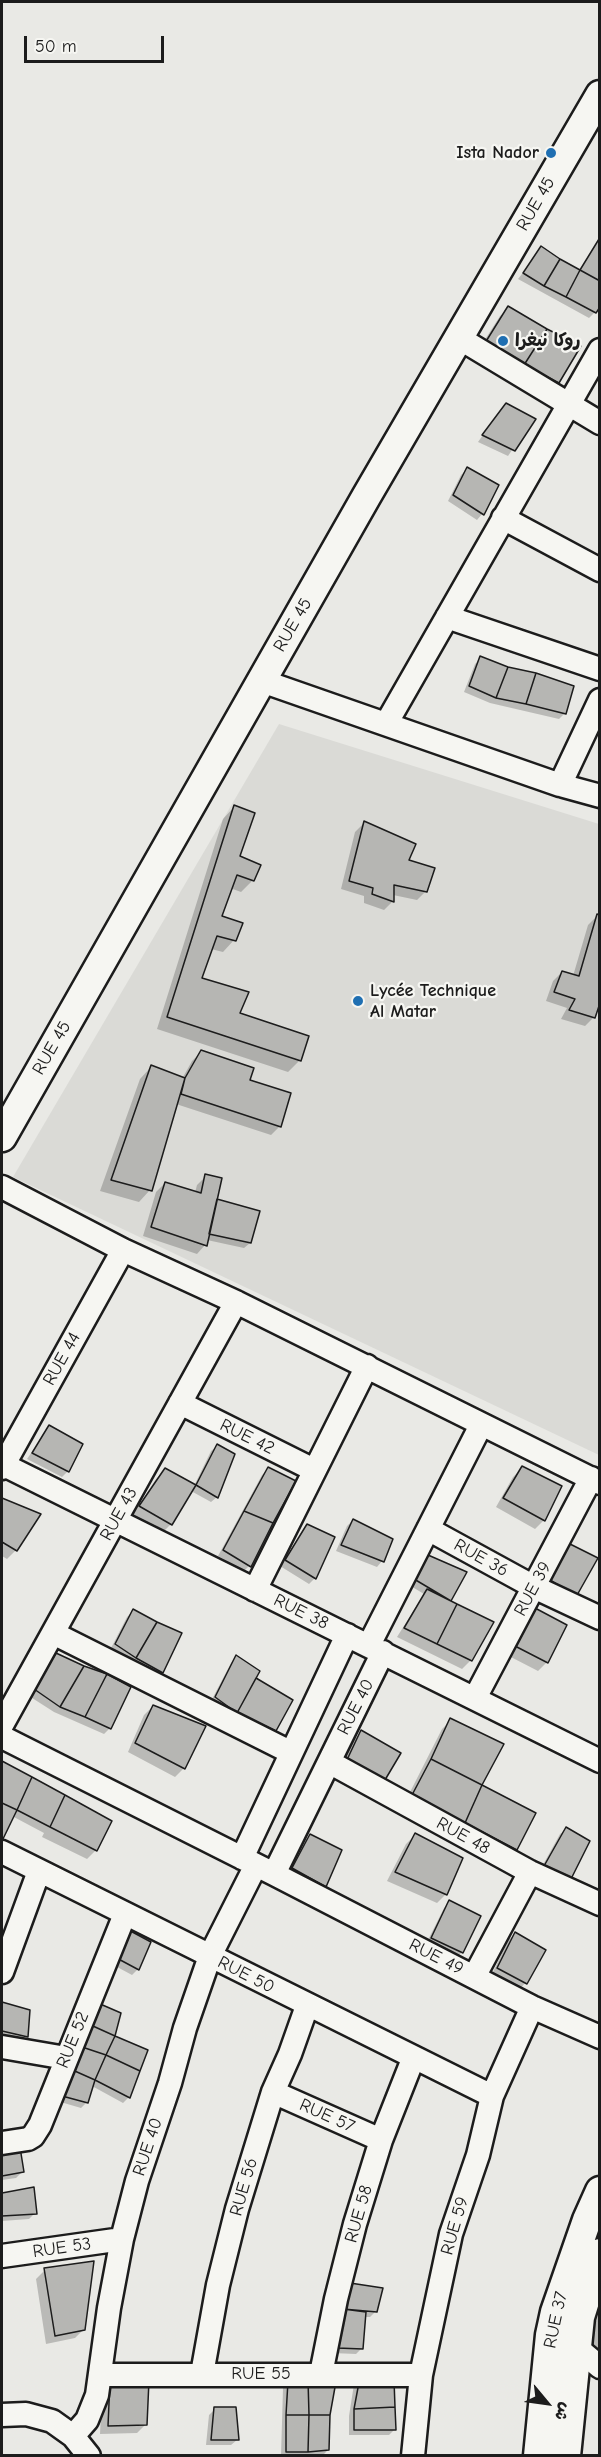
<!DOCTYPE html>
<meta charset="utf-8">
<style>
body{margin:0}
#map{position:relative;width:601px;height:2457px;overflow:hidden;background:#e9e9e5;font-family:"Comic Neue","Playpen Sans Arabic",sans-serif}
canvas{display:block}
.frame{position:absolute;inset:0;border:3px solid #1c1c1c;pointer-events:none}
.north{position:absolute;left:517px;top:2373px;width:60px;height:60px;-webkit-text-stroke:4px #f6f6f2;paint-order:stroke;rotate:119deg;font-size:16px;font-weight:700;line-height:24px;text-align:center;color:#1c1c1c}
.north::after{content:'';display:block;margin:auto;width:21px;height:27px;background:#1c1c1c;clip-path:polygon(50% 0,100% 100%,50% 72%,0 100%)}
.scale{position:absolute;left:24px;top:36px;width:140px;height:27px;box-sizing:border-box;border:3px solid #1c1c1c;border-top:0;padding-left:8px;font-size:18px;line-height:21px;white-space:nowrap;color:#1c1c1c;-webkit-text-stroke:4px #f6f6f2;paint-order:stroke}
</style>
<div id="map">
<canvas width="601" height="2457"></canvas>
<div class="frame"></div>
<div class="north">ش</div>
<div class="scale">50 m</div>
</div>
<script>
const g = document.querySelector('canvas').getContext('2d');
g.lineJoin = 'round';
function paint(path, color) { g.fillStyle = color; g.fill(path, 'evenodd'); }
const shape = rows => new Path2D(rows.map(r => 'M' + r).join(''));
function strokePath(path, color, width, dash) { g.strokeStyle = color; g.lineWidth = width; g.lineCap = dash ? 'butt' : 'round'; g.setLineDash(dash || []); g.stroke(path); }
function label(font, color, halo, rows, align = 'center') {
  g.font = font + ' "Comic Neue","Playpen Sans Arabic",sans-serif'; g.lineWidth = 4.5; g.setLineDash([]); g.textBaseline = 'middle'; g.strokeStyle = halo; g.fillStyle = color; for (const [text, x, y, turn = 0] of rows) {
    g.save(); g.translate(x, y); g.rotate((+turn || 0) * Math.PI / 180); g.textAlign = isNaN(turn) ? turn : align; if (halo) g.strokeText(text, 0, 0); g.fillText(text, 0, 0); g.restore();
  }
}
paint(shape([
 [279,724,599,824,599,1455,13,1177]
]), '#dadad6');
paint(shape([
 [600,240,595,312,589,318,518,279,542,248,579,272],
 [509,308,547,330,579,346,558,382,549,391,477,352,500,316],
 [500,411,533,419,508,456,478,442],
 [467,469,482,514,477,520,448,501,461,475],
 [481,658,572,687,565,713,559,719,490,703,464,692,475,664],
 [234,807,239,857,259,866,252,881,241,892,230,888,220,917,234,940,223,952,211,949,200,979,238,1014,300,1060,288,1072,157,1029,223,819],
 [364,823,406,861,426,891,417,900,393,895,393,901,384,910,364,903,364,896,341,889,355,832],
 [597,916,594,1017,585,1026,561,1019,567,1008,546,1001,553,981,562,972,573,976,588,925],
 [201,1052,248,1081,280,1126,271,1135,176,1104,150,1190,139,1202,100,1191,140,1079,151,1067,182,1079,192,1061],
 [206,1176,215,1204,250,1243,244,1248,207,1240,205,1245,197,1254,143,1236,156,1192,165,1183,195,1193,197,1185],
 [49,1427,68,1471,62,1477,27,1459],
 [217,1446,217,1497,211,1502,191,1491,171,1524,162,1533,132,1516,156,1479,165,1470,194,1486,211,1451],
 [522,1468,544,1520,535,1529,496,1507,513,1477],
 [268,1469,249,1566,244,1571,218,1556,262,1475],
 [2,1500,38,1515,16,1550,7,1559,2,1556],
 [353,1520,382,1561,377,1567,336,1551,347,1526],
 [307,1526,315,1578,309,1584,280,1566],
 [428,1557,465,1573,450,1601,471,1660,462,1669,397,1637,424,1594,409,1585],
 [133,1611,162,1672,156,1678,110,1650,127,1617],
 [526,1619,547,1662,538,1671,505,1654],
 [56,1654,110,1728,104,1734,54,1712,29,1696],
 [236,1657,254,1679,275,1730,266,1739,210,1703,231,1663],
 [153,1706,184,1768,175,1777,128,1752,144,1715],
 [451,1720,480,1785,516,1849,507,1858,404,1804,442,1729],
 [361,1732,372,1793,337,1773,353,1741],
 [2,1763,30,1778,96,1850,87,1859,42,1837,44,1833,12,1816,2,1838],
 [566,1829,588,1842,539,1872,560,1834],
 [310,1835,324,1886,319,1892,288,1874,304,1841],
 [415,1835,446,1894,437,1903,387,1881,406,1844],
 [450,1902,462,1952,456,1958,426,1944,444,1908],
 [515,1934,525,1983,520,1989,492,1974,509,1939],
 [118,1935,138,1969,132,1975,106,1961],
 [2,2004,28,2011,26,2036,20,2042,2,2037],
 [113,2037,129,2097,123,2103,92,2086,87,2102,81,2108,57,2101],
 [2,2149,22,2172,16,2178,2,2180],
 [33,2189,35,2213,29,2219,2,2221,2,2195],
 [45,2270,84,2329,75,2338,46,2344,36,2279],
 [344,2291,376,2311,370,2317,364,2317,362,2348,356,2354,332,2353],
 [600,2308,600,2359,588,2348],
 [360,2378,395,2429,389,2435,349,2435,349,2416,354,2384],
 [111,2382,146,2424,137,2433,100,2434,102,2391],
 [289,2382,329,2415,328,2450,322,2456,281,2456,283,2388],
 [215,2409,237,2440,231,2445,206,2445,209,2415]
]), '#0003');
const building = shape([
 [599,239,600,239,600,281,580,270,599,239],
 [541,246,560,259,544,286,523,273,541,246],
 [560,259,580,270,566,297,544,286,560,259],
 [580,270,600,281,600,307,596,313,566,297,580,270],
 [508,306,547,329,524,365,485,343,508,306],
 [547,329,581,346,559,383,524,365,547,329],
 [506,403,536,419,515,451,482,435,506,403],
 [467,467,499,485,484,515,453,495,467,467],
 [480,656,508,667,496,698,469,686,480,656],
 [508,667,536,673,526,704,496,698,508,667],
 [536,673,574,686,566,714,526,704,536,673],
 [234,805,255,813,240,856,261,865,254,881,237,875,222,916,243,923,236,941,217,936,202,978,249,992,240,1013,309,1036,301,1061,167,1017,234,805],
 [364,821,416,844,409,860,435,868,427,892,394,885,394,902,372,894,373,888,349,881,364,821],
 [597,914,600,915,600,1003,595,1018,569,1010,575,999,554,992,562,971,579,976,597,914],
 [201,1050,254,1068,250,1080,291,1093,281,1127,181,1094,185,1078,201,1050],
 [151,1065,185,1078,152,1191,111,1180,151,1065],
 [205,1174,222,1178,207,1246,151,1227,165,1182,201,1193,205,1174],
 [217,1199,260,1211,251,1243,209,1234,217,1199],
 [49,1425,83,1444,69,1472,32,1453,49,1425],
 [217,1444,235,1454,218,1498,196,1485,217,1444],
 [522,1466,562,1486,545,1521,503,1498,522,1466],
 [268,1467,296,1481,273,1523,244,1511,268,1467],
 [165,1468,196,1485,172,1525,139,1506,165,1468],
 [2,1498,41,1514,17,1551,2,1542,2,1498],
 [244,1511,273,1523,251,1567,223,1550,244,1511],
 [353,1519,393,1539,384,1562,341,1545,353,1519],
 [307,1524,335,1537,316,1579,285,1560,307,1524],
 [566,1542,598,1558,576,1597,547,1578,566,1542],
 [428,1555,467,1572,451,1601,414,1579,428,1555],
 [427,1589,457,1604,437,1644,404,1628,427,1589],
 [457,1604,494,1622,472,1661,437,1644,457,1604],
 [535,1608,567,1625,548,1663,513,1645,535,1608],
 [133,1609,157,1622,136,1658,115,1644,133,1609],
 [157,1622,182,1633,163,1673,136,1658,157,1622],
 [56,1653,84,1666,60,1707,34,1689,56,1653],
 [236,1655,260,1671,237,1713,215,1697,236,1655],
 [84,1666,107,1674,85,1717,60,1707,84,1666],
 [107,1674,131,1687,111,1729,85,1717,107,1674],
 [256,1678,293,1700,276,1731,237,1713,256,1678],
 [153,1705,206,1726,185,1769,135,1743,153,1705],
 [450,1718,504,1744,482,1785,431,1759,450,1718],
 [361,1730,401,1753,382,1785,345,1764,361,1730],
 [431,1759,482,1785,465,1823,412,1795,431,1759],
 [2,1761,32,1777,17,1810,2,1803,2,1761],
 [32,1777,65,1795,50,1827,17,1810,32,1777],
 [482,1785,536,1813,517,1850,465,1823,482,1785],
 [65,1795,112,1821,97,1851,50,1827,65,1795],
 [2,1803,17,1810,2,1841,2,1803],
 [566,1827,590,1841,571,1879,544,1866,566,1827],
 [415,1833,463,1858,447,1895,395,1872,415,1833],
 [310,1834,342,1850,326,1887,292,1868,310,1834],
 [449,1900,481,1916,463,1953,431,1938,449,1900],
 [123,1927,151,1942,139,1970,111,1955,123,1927],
 [515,1932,546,1950,527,1984,497,1968,515,1932],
 [91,2000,121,2013,115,2036,84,2022,91,2000],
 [2,2002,30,2010,28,2037,2,2031,2,2002],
 [84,2022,115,2036,106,2055,76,2045,84,2022],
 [115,2036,148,2050,140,2071,106,2055,115,2036],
 [76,2045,106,2055,95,2080,68,2068,76,2045],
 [106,2055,140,2071,130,2098,95,2080,106,2055],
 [68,2068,95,2080,88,2103,62,2096,68,2068],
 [19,2141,24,2172,2,2176,2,2148,19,2141],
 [34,2187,37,2214,2,2216,2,2193,34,2187],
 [94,2261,85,2330,55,2336,44,2268,94,2261],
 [350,2283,383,2288,377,2312,343,2309,350,2283],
 [343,2309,366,2312,363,2349,337,2348,343,2309],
 [337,2376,330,2415,309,2415,308,2380,337,2376],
 [360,2377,394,2380,395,2407,354,2409,360,2377],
 [110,2380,149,2380,147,2425,108,2426,110,2380],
 [308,2380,309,2415,286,2415,288,2381,308,2380],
 [214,2407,236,2407,239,2440,211,2440,214,2407],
 [395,2407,396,2430,354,2430,354,2409,395,2407],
 [286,2415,309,2415,308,2452,286,2452,286,2415],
 [309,2415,330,2415,329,2450,308,2452,309,2415]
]);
paint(building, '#b6b6b3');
strokePath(building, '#1c1c1c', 1.5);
const minor = shape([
 [459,338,600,423],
 [503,518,600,570],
 [447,617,600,669],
 [262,681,560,785,600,796],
 [386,724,600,350],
 [560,785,600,700],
 [2,1187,123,1250,236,1302,600,1483],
 [180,1403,314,1470],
 [2,1464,600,1761],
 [2,1468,123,1250],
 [428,1529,534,1587,600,1618],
 [255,1590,367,1366],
 [53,1633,290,1752],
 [369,1645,481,1425],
 [475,1698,591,1478],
 [2,1725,236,1302],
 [2,1737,274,1874,532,2007,600,2037],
 [329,1762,530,1872,600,1904],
 [2,1852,492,2096],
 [242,1858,347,1635],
 [274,1874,383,1652],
 [2,1972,39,1871],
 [474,1977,530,1872],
 [2,2047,66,2058],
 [273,2092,381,2140],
 [2,2143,28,2139,33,2136,40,2125,125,1914],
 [2,2256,122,2239],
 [565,2342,576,2347,600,2367],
 [202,2374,218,2285,237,2209,273,2092,290,2054,307,2006],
 [321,2374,336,2299,355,2224,381,2140,413,2059],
 [100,2375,421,2375],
 [2,2415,26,2414,52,2421,73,2436,89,2456],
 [73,2436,87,2420,97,2395,109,2308,122,2239,137,2181,170,2083,185,2028,210,1956,256,1865],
 [413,2456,421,2375,451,2234,478,2155,492,2096,532,2007]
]);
const tertiary = shape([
 [2,1137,366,497,600,95],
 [538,2456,550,2335,555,2312,587,2220,600,2191],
 [566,2456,580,2317,600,2253]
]);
strokePath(minor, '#1c1c1c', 27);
strokePath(tertiary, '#1c1c1c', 33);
strokePath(minor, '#f6f6f2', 22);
strokePath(tertiary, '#f6f6f2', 28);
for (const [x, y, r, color] of [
 [551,153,6,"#1f6fb2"],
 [503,341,6,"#1f6fb2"],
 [358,1001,6,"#1f6fb2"]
]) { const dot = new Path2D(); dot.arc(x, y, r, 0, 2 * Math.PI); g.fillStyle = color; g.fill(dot); strokePath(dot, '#f6f6f2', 2); }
label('bold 18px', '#1c1c1c', '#f6f6f2', [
 ["Ista Nador",539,153,"right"],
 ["روكا نيغرا",515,341],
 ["Lycée Technique",370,991],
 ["Al Matar",370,1012]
], 'left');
label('18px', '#1c1c1c', '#f6f6f2', [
 ["RUE 45",536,204,-60],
 ["RUE 45",293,625,-60],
 ["RUE 45",52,1048,-60],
 ["RUE 44",62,1359,-61],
 ["RUE 42",247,1437,26],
 ["RUE 43",119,1514,-61],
 ["RUE 36",481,1558,29],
 ["RUE 39",533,1589,-62],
 ["RUE 38",301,1612,26],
 ["RUE 40",356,1707,-63],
 ["RUE 48",463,1836,29],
 ["RUE 49",436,1957,27],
 ["RUE 50",246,1975,27],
 ["RUE 52",73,2040,-68],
 ["RUE 57",327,2116,24],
 ["RUE 40",148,2147,-72],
 ["RUE 56",244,2187,-74],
 ["RUE 58",359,2214,-74],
 ["RUE 59",455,2226,-74],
 ["RUE 53",62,2248,-8],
 ["RUE 37",556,2320,-78],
 ["RUE 55",261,2374]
]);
</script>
